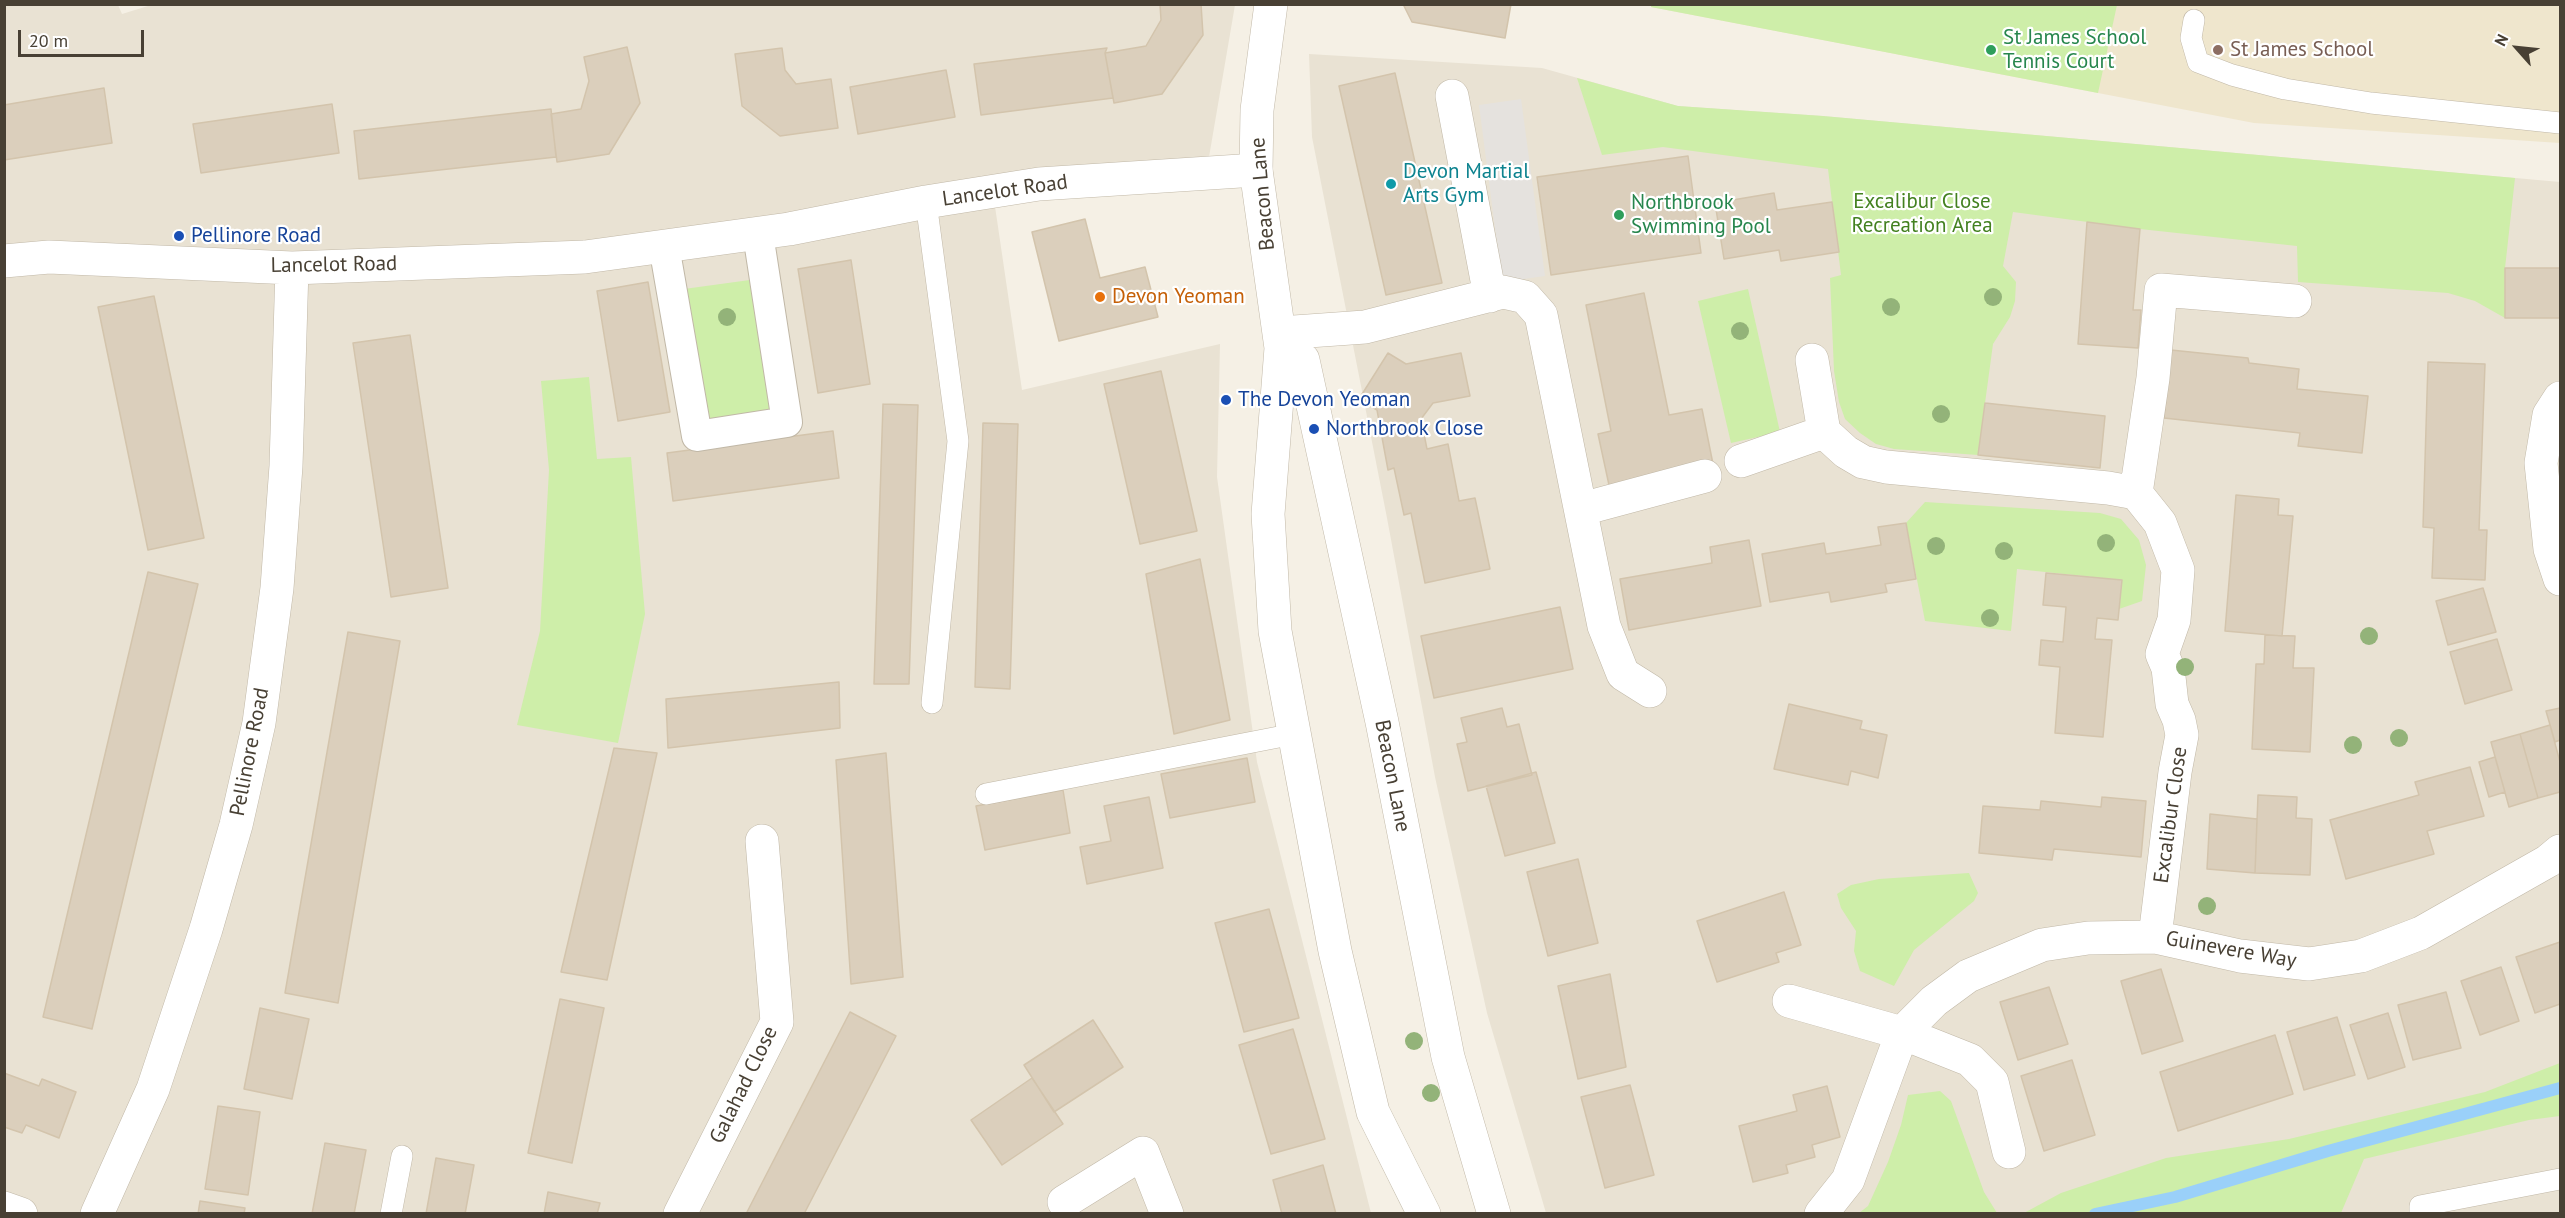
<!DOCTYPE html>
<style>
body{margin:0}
#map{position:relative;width:2565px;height:1218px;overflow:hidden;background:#f5f0e5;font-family:"PT Sans",sans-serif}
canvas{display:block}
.frame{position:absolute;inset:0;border:6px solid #484034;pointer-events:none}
.north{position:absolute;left:2487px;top:18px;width:60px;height:60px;-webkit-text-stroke:4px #fff;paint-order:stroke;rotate:297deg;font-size:16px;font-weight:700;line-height:24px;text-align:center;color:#484034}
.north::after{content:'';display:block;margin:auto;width:21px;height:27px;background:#484034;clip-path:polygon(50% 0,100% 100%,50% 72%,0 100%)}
.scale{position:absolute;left:18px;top:30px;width:126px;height:27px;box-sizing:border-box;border:3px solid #484034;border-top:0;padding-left:8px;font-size:18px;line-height:21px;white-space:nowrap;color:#484034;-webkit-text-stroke:4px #fff;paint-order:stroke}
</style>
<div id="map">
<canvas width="2565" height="1218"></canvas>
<div class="frame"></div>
<div class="north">N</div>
<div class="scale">20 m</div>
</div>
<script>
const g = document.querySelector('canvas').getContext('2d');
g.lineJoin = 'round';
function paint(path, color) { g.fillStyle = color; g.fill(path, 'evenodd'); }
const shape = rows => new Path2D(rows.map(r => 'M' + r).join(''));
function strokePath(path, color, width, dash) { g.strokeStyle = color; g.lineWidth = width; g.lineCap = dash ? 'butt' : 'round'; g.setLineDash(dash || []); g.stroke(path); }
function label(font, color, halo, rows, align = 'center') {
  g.font = font + ' "PT Sans",sans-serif'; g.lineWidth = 4.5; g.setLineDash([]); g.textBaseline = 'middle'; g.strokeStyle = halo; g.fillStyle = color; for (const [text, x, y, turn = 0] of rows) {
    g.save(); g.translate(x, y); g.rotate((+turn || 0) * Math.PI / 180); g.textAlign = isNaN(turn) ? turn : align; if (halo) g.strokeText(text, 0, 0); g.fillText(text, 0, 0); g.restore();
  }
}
paint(shape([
 [170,4,1235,5,1209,157,992,186,1022,390,1220,344,1217,477,1257,762,1371,1213,5,1214,5,5,118,5,122,14,148,6],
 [1309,54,1542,68,1678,106,1823,116,2560,182,2560,1213,1546,1213,1487,1013,1435,777,1387,518,1312,137]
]), '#e9e2d3');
paint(shape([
 [1652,4,2560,5,2560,143,2254,123,1651,7]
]), '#efe6cd');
paint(shape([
 [1652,4,2117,4,2117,5,2098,93,1651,7],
 [1577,78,1678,106,1823,116,2515,178,2505,268,2505,318,2475,301,2448,293,2298,282,2297,246,2140,229,2013,212,2003,266,2016,282,2015,301,2010,317,1993,344,1978,455,1894,449,1876,444,1860,433,1845,419,1839,402,1834,371,1830,278,1841,275,1828,169,1663,147,1602,155],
 [757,279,778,418,703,428,684,289],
 [1748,289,1780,432,1731,443,1698,301],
 [589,377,597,459,631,457,645,614,618,743,517,725,540,631,549,470,541,381],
 [1925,502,2100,513,2121,519,2139,540,2146,565,2142,601,2119,609,2121,580,2017,569,2011,631,1925,621,1906,523],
 [1969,873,1978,893,1974,901,1914,950,1894,986,1860,971,1854,951,1856,931,1841,908,1837,894,1851,885,1879,879],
 [2560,1063,2560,1116,2529,1120,2364,1159,2341,1213,2024,1213,2061,1193,2166,1158,2289,1139,2485,1092],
 [1940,1091,1951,1101,1984,1192,1997,1213,1859,1213,1868,1206,1888,1162,1901,1125,1908,1095]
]), '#ceeea9');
paint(shape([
 [1521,99,1545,276,1502,282,1479,105]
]), '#e5e2de');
strokePath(shape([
 [2095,1214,2175,1197,2328,1151,2560,1088]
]), '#9ad0f9', 12);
const building = shape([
 [1160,4,1201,4,1203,35,1162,94,1114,103,1105,53,1146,46,1161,20,1160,4],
 [1403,4,1511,4,1505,38,1412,22,1403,4],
 [627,47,640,103,609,154,557,162,551,114,581,109,589,81,584,57,627,47],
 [782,48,785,70,796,84,831,79,838,128,780,136,742,106,735,54,782,48],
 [1107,48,1105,53,1113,98,981,115,974,64,1107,48],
 [946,70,955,117,858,134,850,87,946,70],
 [1395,73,1442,283,1386,295,1339,86,1395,73],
 [104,88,112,143,4,160,4,105,104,88],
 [332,104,339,153,201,173,193,124,332,104],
 [551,109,556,157,359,179,354,131,551,109],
 [1688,156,1701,253,1551,275,1537,177,1688,156],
 [1774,193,1777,210,1832,202,1839,252,1781,261,1779,250,1724,259,1715,203,1774,193],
 [1085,219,1100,278,1145,267,1158,317,1059,341,1032,232,1085,219],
 [2087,222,2140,229,2133,310,2141,310,2138,348,2078,344,2087,222],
 [851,260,870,384,818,393,798,269,851,260],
 [2505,268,2560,268,2560,318,2505,318,2505,268],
 [648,282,670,412,618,421,597,291,648,282],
 [1644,293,1669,415,1702,409,1713,464,1609,485,1598,434,1611,431,1586,305,1644,293],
 [154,296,204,538,148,550,98,307,154,296],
 [410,335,448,588,391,597,353,343,410,335],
 [2171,350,2248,358,2249,363,2299,369,2297,389,2368,396,2362,453,2298,446,2300,433,2164,418,2171,350],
 [1388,353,1406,364,1461,353,1470,396,1433,403,1421,419,1427,449,1448,444,1459,501,1475,498,1490,569,1425,583,1411,513,1404,515,1394,468,1388,470,1377,410,1359,399,1388,353],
 [2428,362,2485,364,2479,530,2487,530,2485,580,2432,578,2434,528,2423,527,2428,362],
 [1161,371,1197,531,1140,544,1104,384,1161,371],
 [1985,403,2105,416,2100,468,1978,455,1985,403],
 [883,404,918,405,909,684,874,684,883,404],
 [983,423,1018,424,1010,689,975,687,983,423],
 [833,431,839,478,673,501,667,453,833,431],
 [2236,495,2279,499,2278,515,2293,516,2282,636,2225,631,2236,495],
 [1906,523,1916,579,1885,584,1887,592,1831,602,1829,592,1770,602,1762,554,1824,543,1826,554,1881,545,1878,527,1906,523],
 [1749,540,1761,606,1629,630,1620,579,1712,563,1710,547,1749,540],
 [1200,559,1230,720,1174,734,1146,574,1200,559],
 [148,572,198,584,92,1029,43,1017,148,572],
 [2046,573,2122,580,2118,620,2097,618,2095,639,2112,640,2103,737,2055,733,2060,667,2039,665,2041,640,2063,642,2066,607,2043,605,2046,573],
 [2483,588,2496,632,2448,645,2436,601,2483,588],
 [1560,607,1573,669,1434,698,1421,636,1560,607],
 [348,632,400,641,338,1003,285,993,348,632],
 [2265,635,2295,636,2293,668,2314,668,2310,752,2252,749,2256,664,2264,664,2265,635],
 [2497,639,2512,690,2465,704,2450,652,2497,639],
 [839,682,840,728,668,748,666,699,839,682],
 [1789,704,1862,721,1860,729,1887,735,1878,778,1851,771,1848,785,1774,769,1789,704],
 [1502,708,1507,727,1519,724,1532,775,1468,791,1457,744,1467,742,1461,718,1502,708],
 [2560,708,2560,740,2555,742,2546,711,2560,708],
 [2550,725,2560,762,2560,792,2538,798,2520,734,2550,725],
 [2520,734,2538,798,2509,807,2491,742,2520,734],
 [614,748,657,753,607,980,561,972,614,748],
 [886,753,903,977,851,984,836,760,886,753],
 [2495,757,2505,792,2489,797,2479,762,2495,757],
 [1247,758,1255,802,1170,818,1161,774,1247,758],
 [2470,767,2484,816,2427,831,2434,854,2346,879,2330,820,2419,795,2415,782,2470,767],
 [1536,772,1555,843,1505,856,1486,786,1536,772],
 [1063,790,1070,833,985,850,976,806,1063,790],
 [2258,795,2297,797,2296,818,2312,819,2310,875,2255,873,2258,795],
 [1149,797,1163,868,1087,884,1080,847,1111,841,1104,806,1149,797],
 [2102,797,2146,801,2141,857,2054,849,2052,860,1979,853,1983,806,2040,810,2041,801,2101,807,2102,797],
 [2210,814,2257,819,2255,873,2207,869,2210,814],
 [1578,859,1598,943,1548,956,1527,872,1578,859],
 [1784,892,1801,945,1776,953,1779,962,1717,982,1697,921,1784,892],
 [1269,909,1299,1018,1244,1032,1215,923,1269,909],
 [2560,942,2560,1004,2535,1013,2516,957,2560,942],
 [2501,967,2519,1021,2480,1035,2461,981,2501,967],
 [2161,969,2183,1041,2142,1054,2121,981,2161,969],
 [1610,974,1626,1067,1578,1079,1558,986,1610,974],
 [2049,987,2068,1044,2018,1060,2000,1002,2049,987],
 [2446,992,2461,1048,2413,1060,2398,1005,2446,992],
 [560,999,604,1008,572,1163,528,1153,560,999],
 [260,1008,309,1019,292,1099,244,1089,260,1008],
 [850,1012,896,1036,804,1214,746,1214,850,1012],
 [2388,1013,2405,1067,2368,1079,2350,1025,2388,1013],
 [2337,1017,2355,1075,2304,1090,2287,1032,2337,1017],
 [1093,1020,1123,1067,1054,1112,1024,1065,1093,1020],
 [1293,1029,1325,1139,1271,1154,1239,1045,1293,1029],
 [2275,1035,2293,1094,2178,1131,2160,1072,2275,1035],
 [2072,1060,2095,1135,2044,1151,2021,1076,2072,1060],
 [4,1073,39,1086,42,1079,76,1092,59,1138,26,1125,22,1133,4,1127,4,1073],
 [1032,1078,1063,1124,1002,1165,971,1120,1032,1078],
 [1630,1085,1654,1175,1605,1188,1581,1097,1630,1085],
 [1827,1086,1840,1137,1812,1145,1815,1157,1786,1165,1788,1173,1753,1182,1739,1126,1797,1111,1793,1095,1827,1086],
 [218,1106,260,1112,248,1195,205,1189,218,1106],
 [325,1143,366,1150,354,1214,312,1214,325,1143],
 [436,1158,474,1165,465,1214,426,1214,436,1158],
 [1323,1165,1336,1214,1282,1214,1273,1180,1323,1165],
 [548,1192,600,1203,597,1214,544,1214,548,1192],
 [200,1201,245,1208,244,1214,198,1214,200,1201]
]);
paint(building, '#dbcfbc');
strokePath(building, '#d3c4ac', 1.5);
const service = shape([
 [2194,20,2191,38,2198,62,2232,75,2285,89,2371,103,2560,123],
 [926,202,958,441,932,703],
 [986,794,1294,734],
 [391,1214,402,1156],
 [2420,1214,2420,1206,2560,1179]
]);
const pedestrian = shape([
 [664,246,697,436,787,422,758,234]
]);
const minor = shape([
 [1452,96,1490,296],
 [4,261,49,257,292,268,585,257,789,229,926,202,1039,184,1256,170],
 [1280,333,1365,327,1503,292,1525,297,1541,315,1604,626,1623,674,1650,691],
 [1812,360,1824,432,1846,452,1863,462,1886,467,2108,488,2136,493],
 [2560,398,2549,415,2541,463,2550,549,2560,579],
 [1741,461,1824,432],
 [1582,509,1705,476],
 [2155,937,2175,772,2182,735,2179,720,2172,704,2168,668,2162,654,2174,620,2178,570,2160,523,2136,493,2153,378,2161,290,2295,301],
 [1789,1001,1902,1033,1970,1060,1992,1082,2009,1152],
 [1064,1202,1143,1153,1167,1214],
 [4,1208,21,1214],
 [97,1214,153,1089,206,929,236,825,259,723,277,588,286,466,292,268],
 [680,1214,777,1022,762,841],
 [1821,1214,1848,1180,1902,1033,1934,1001,1968,976,2042,945,2088,938,2155,937,2240,956,2309,964,2361,956,2421,933,2548,861,2560,851]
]);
const tertiary = shape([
 [1271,4,1257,110,1256,170,1281,348,1268,514,1275,631,1335,951,1373,1112,1424,1214],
 [1281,348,1303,360,1382,722,1448,1057,1494,1214]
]);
strokePath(service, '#c1b8a7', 22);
strokePath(pedestrian, '#c1b8a7', 32);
strokePath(minor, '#c1b8a7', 34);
strokePath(tertiary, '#c1b8a7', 34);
strokePath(service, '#fff', 21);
strokePath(pedestrian, '#fff', 30);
strokePath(minor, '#fff', 33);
strokePath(tertiary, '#fff', 33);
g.fillStyle = '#93b379';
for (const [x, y] of [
 [1993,297],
 [1891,307],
 [727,317],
 [1740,331],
 [1941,414],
 [2106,543],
 [1936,546],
 [2004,551],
 [1990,618],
 [2369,636],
 [2185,667],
 [2399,738],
 [2353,745],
 [2207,906],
 [1414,1041],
 [1431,1093]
]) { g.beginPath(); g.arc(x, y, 9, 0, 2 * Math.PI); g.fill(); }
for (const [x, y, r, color] of [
 [1991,50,6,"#2e9e5b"],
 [2218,50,6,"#8d6e63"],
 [1391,184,6,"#0f9aa8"],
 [1619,215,6,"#2e9e5b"],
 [179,236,6,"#1a4fb4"],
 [1100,297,6,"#e8710a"],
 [1226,400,6,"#1a4fb4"],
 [1314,429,6,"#1a4fb4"]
]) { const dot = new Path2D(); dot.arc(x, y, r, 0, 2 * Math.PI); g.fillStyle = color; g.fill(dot); strokePath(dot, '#fff', 2); }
label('21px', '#27864d', '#fff', [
 ["St James School",2003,38],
 ["Tennis Court",2003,62],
 ["Northbrook",1631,203],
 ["Swimming Pool",1631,227]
], 'left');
label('21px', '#785e54', '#fff', [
 ["St James School",2230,50]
], 'left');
label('21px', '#0d838f', '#fff', [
 ["Devon Martial",1403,172],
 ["Arts Gym",1403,196]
], 'left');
label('21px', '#484034', '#fff', [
 ["Lancelot Road",1005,191,-8],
 ["Beacon Lane",1263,194,-95],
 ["Lancelot Road",334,265,-1],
 ["Pellinore Road",250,752,-79],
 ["Beacon Lane",1392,776,79],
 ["Excalibur Close",2171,815,-82],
 ["Guinevere Way",2231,950,10],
 ["Galahad Close",744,1085,-64]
]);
label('21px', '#438120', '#fff', [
 ["Excalibur Close",1922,202],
 ["Recreation Area",1922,226]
]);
label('21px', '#164399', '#fff', [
 ["Pellinore Road",191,236],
 ["The Devon Yeoman",1238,400],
 ["Northbrook Close",1326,429]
], 'left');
label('21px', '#c56008', '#fff', [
 ["Devon Yeoman",1112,297]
], 'left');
</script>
